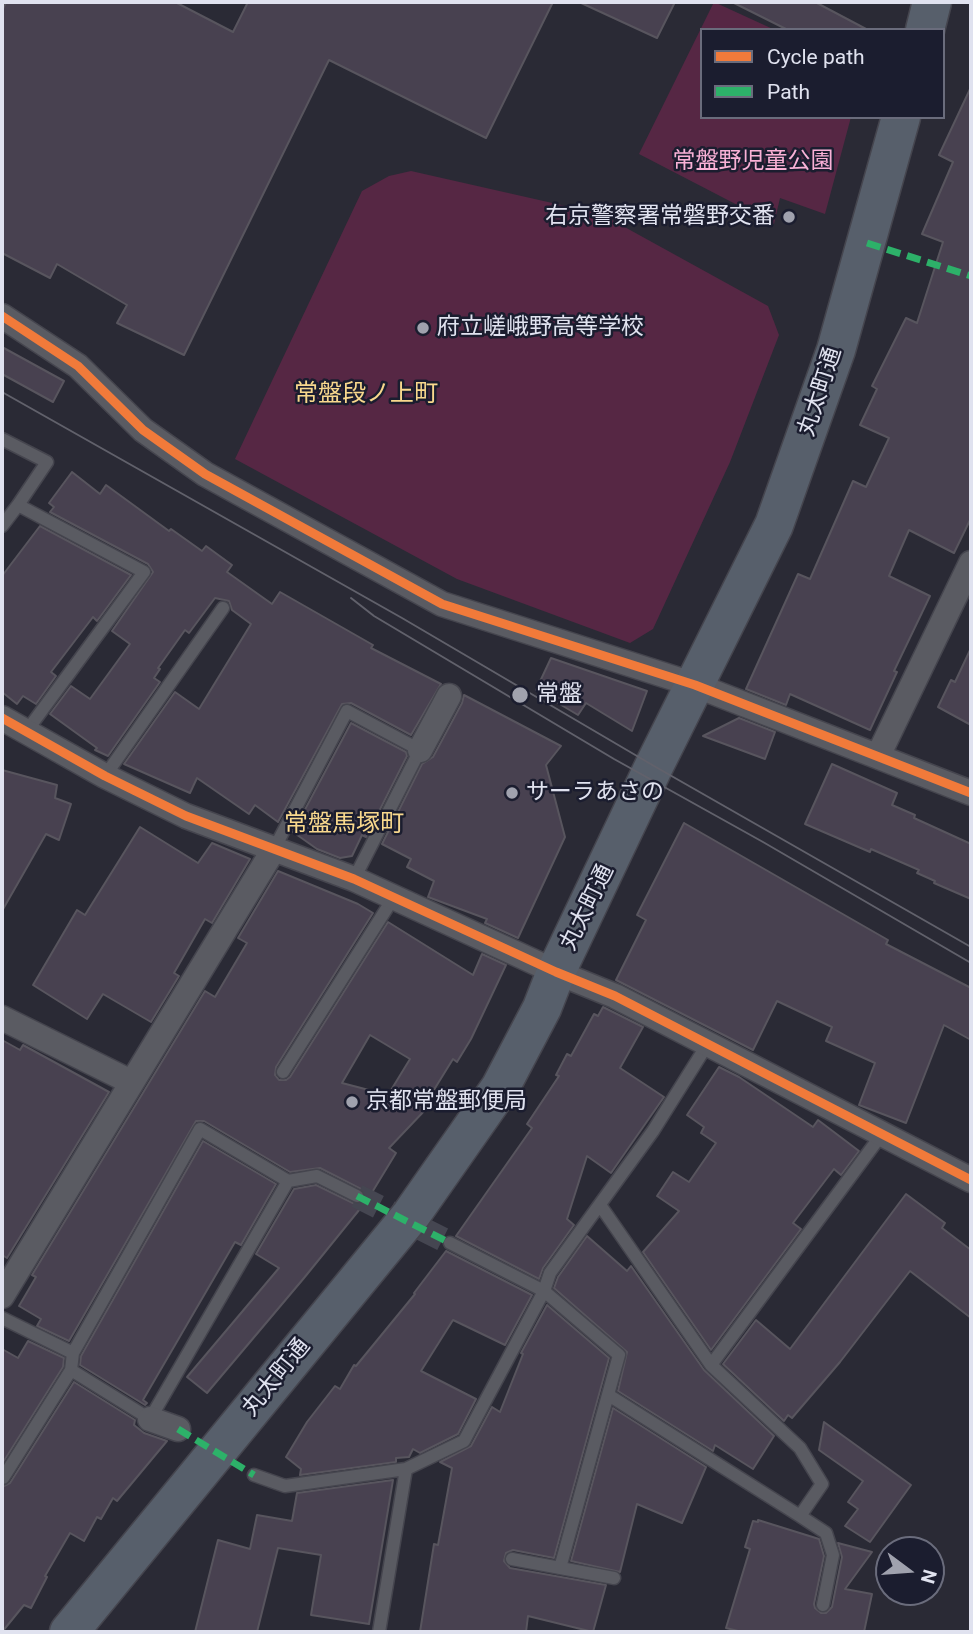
<!DOCTYPE html>
<meta charset="utf-8">
<style>
body{margin:0}
#map{position:relative;width:973px;height:1634px;overflow:hidden;background:#2a2a35;font-family:Roboto,sans-serif}
canvas{display:block}
.frame{position:absolute;inset:0;border:4px solid #e0e2ef;pointer-events:none}
.legend{position:absolute;left:700px;top:28px;width:245px;height:91px;box-sizing:border-box;background:#1b1d2f;border:2px solid #6a6c7c;margin:0;padding:9px 12px;list-style:none;font-size:21px;color:#e0e2ef}
.legend li{display:flex;align-items:center;gap:14px;height:35px}
.legend b{width:35px;border:2px solid #6a6c7c}
.north{position:absolute;left:875px;top:1536px;width:70px;height:70px;box-sizing:border-box;background:#1b1d2f;border:2px solid #6a6c7c;border-radius:50%;rotate:106deg;font-size:19px;font-weight:700;line-height:28px;text-align:center;color:#e0e2ef}
.north::after{content:'';display:block;margin:auto;width:24px;height:32px;background:#a0a2ae;clip-path:polygon(50% 0,100% 100%,50% 72%,0 100%)}
</style>
<div id="map">
<canvas width="973" height="1634"></canvas>
<div class="frame"></div>
<ul class="legend">
<li><b style="height:9px;background:#f17a3a"></b>Cycle path</li>
<li><b style="height:9px;background:#2db169"></b>Path</li>
</ul>
<div class="north">N</div>
</div>
<script>
const g = document.querySelector('canvas').getContext('2d');
g.lineJoin = 'round';
function paint(path, color) { g.fillStyle = color; g.fill(path, 'evenodd'); }
const shape = rows => new Path2D(rows.map(r => 'M' + r).join(''));
function strokePath(path, color, width, dash) { g.strokeStyle = color; g.lineWidth = width; g.lineCap = dash ? 'butt' : 'round'; g.setLineDash(dash || []); g.stroke(path); }
function label(font, color, halo, rows, align = 'center') {
  g.font = font + ' Roboto,"Noto Sans JP",sans-serif'; g.lineWidth = 5; g.setLineDash([]); g.textBaseline = 'middle'; g.strokeStyle = halo; g.fillStyle = color; for (const [text, x, y, turn = 0] of rows) {
    g.save(); g.translate(x, y); g.rotate((+turn || 0) * Math.PI / 180); g.textAlign = isNaN(turn) ? turn : align; if (halo) g.strokeText(text, 0, 0); g.fillText(text, 0, 0); g.restore();
  }
}
paint(shape([
 [714,2,775,30,702,30,702,117,851,117,825,214,780,198,774,224,639,154],
 [411,171,601,214,768,306,779,335,730,462,653,629,630,643,457,579,235,459,362,191,389,176]
]), '#562744');
const building = shape([
 [6,2,175,2,233,32,248,2,553,2,486,138,329,60,184,355,117,323,127,305,57,264,50,278,2,253,2,11,6,2],
 [579,2,675,2,657,38,579,2],
 [732,2,815,2,868,30,788,30,732,2],
 [971,87,971,518,954,553,909,530,889,576,930,596,894,671,897,672,870,730,790,694,786,705,746,689,798,574,810,579,853,481,866,487,889,438,860,425,877,389,872,386,906,318,917,323,943,242,922,234,953,162,939,155,971,87],
 [2,347,64,381,53,402,2,374,2,347],
 [72,472,100,494,106,485,169,531,171,529,202,551,206,546,232,565,227,572,272,604,280,592,373,645,371,648,441,684,411,735,351,703,342,704,278,822,255,805,249,814,197,778,190,793,124,764,175,692,199,709,251,624,232,610,229,601,215,598,189,633,185,630,158,668,160,669,154,678,160,682,108,756,95,750,97,748,50,714,71,686,90,699,130,644,112,631,153,572,148,564,50,512,54,507,49,503,72,472],
 [40,526,131,575,97,621,93,617,51,672,56,676,36,704,23,696,17,704,2,692,2,576,40,526],
 [971,648,971,725,938,707,951,680,955,682,971,648],
 [551,658,647,691,632,731,586,703,578,715,536,690,551,658],
 [464,695,561,746,546,765,565,837,518,938,485,923,487,919,428,897,434,881,407,867,411,859,382,844,422,764,433,757,462,703,464,695],
 [739,718,775,732,765,759,703,736,739,718],
 [351,723,406,752,407,756,366,837,362,835,352,856,340,858,317,849,293,832,351,723],
 [832,764,897,793,892,805,915,815,914,818,971,844,971,899,934,883,935,881,917,873,919,870,871,849,870,852,805,824,832,764],
 [2,770,57,785,55,798,71,804,59,840,46,834,2,911,2,770],
 [684,823,888,940,886,944,971,988,971,1040,944,1025,906,1123,859,1105,875,1063,826,1041,832,1027,777,1001,753,1050,616,980,646,920,637,915,684,823],
 [140,827,198,863,212,843,250,859,212,923,205,919,174,973,179,976,151,1022,103,994,87,1019,33,985,77,910,85,915,140,827],
 [278,871,358,904,373,913,276,1067,275,1075,279,1080,286,1080,290,1077,388,922,473,975,482,954,506,965,471,1039,457,1062,453,1059,424,1106,427,1108,389,1148,396,1153,368,1199,304,1278,207,1393,187,1377,279,1268,256,1254,294,1189,316,1185,357,1205,365,1199,366,1195,361,1189,320,1168,290,1172,204,1121,196,1121,69,1341,37,1326,41,1319,19,1306,36,1277,32,1275,205,991,215,997,247,943,238,938,278,871],
 [370,1035,410,1059,388,1095,342,1083,370,1035],
 [603,1007,643,1027,620,1068,664,1097,611,1173,587,1156,567,1219,574,1225,543,1268,539,1279,456,1236,532,1128,527,1124,559,1076,556,1075,567,1054,571,1056,594,1014,598,1016,603,1007],
 [2,1040,20,1050,23,1045,109,1092,7,1258,2,1255,2,1040],
 [719,1067,739,1077,813,1127,818,1120,859,1151,841,1175,834,1169,793,1223,801,1229,711,1350,643,1252,679,1211,657,1196,673,1172,689,1182,716,1143,701,1133,704,1127,687,1115,719,1067],
 [203,1141,276,1184,241,1245,235,1242,143,1400,147,1403,145,1405,80,1365,81,1356,203,1141],
 [906,1194,945,1223,942,1228,971,1250,971,1318,910,1271,840,1362,792,1418,788,1415,784,1421,723,1364,756,1320,790,1349,906,1194],
 [587,1236,627,1271,631,1266,704,1370,774,1436,753,1469,715,1445,713,1451,618,1391,627,1352,554,1288,558,1277,587,1236],
 [446,1251,532,1295,505,1345,453,1320,421,1371,476,1399,458,1434,420,1453,413,1449,409,1457,396,1458,396,1462,300,1475,301,1469,286,1457,307,1422,335,1386,340,1389,354,1365,356,1366,415,1294,414,1293,446,1251],
 [547,1305,609,1358,554,1558,513,1550,506,1553,504,1561,510,1568,606,1585,593,1632,528,1616,526,1632,420,1632,434,1544,438,1545,452,1468,440,1462,471,1446,492,1407,500,1412,523,1354,521,1353,547,1305],
 [28,1341,64,1358,63,1367,2,1464,2,1349,18,1358,28,1341],
 [74,1382,135,1420,134,1425,144,1433,167,1441,117,1501,113,1498,101,1519,97,1517,84,1541,70,1533,45,1576,47,1577,31,1608,24,1605,2,1632,2,1487,10,1483,74,1382],
 [613,1408,706,1467,682,1523,637,1504,620,1572,571,1561,613,1408],
 [824,1422,911,1485,870,1542,845,1526,858,1509,848,1502,863,1481,819,1450,824,1422],
 [393,1480,369,1624,311,1615,321,1555,278,1548,257,1632,195,1632,218,1540,250,1549,257,1515,292,1521,297,1493,393,1480],
 [758,1520,819,1539,824,1556,814,1604,815,1608,821,1613,826,1613,832,1607,842,1557,838,1543,872,1552,845,1589,872,1594,864,1632,742,1632,726,1628,750,1549,745,1547,753,1521,758,1522,758,1520]
]);
paint(building, '#484150');
strokePath(building, '#58555e', 2);
strokePath(shape([
 [357,1196,450,1243]
]), '#454651', 24, [24, 12]);
const lane = shape([
 [2,439,47,462,18,505],
 [2,526,18,505,144,572,26,732],
 [105,776,223,608],
 [274,849,347,711,420,750,354,879],
 [283,1072,394,897],
 [288,1181,150,1419,71,1370,73,1353,200,1129,288,1181,317,1176,357,1196],
 [600,1205,711,1365,800,1448,822,1484,800,1516,610,1396],
 [450,1243,544,1291,619,1355,560,1568],
 [2,1318,73,1353],
 [711,1365,882,1134],
 [254,1475,285,1486,406,1469],
 [2,1478,3,1478,71,1370],
 [800,1516,826,1533,833,1555,823,1605],
 [512,1559,614,1578],
 [379,1632,406,1469,464,1441,544,1291,550,1273,653,1131,707,1045]
]);
const street = shape([
 [2,316,78,366,143,430,205,474,442,604,695,685,971,793],
 [2,718,105,776,186,816,354,879,556,972,615,996,971,1180],
 [420,750,449,696],
 [878,756,971,563],
 [2,1018,131,1082],
 [2,1296,274,849],
 [150,1419,178,1429]
]);
const primary = shape([
 [925,30,932,2],
 [69,1632,411,1215,500,1088,542,1008,556,972,654,766,774,525,836,350,901,117]
]);
strokePath(lane, '#45454e', 15);
strokePath(street, '#45454e', 27);
strokePath(primary, '#45454e', 41);
strokePath(lane, '#5a5b62', 12);
strokePath(street, '#5a5b62', 24);
strokePath(primary, '#575f6b', 38);
strokePath(shape([
 [2,392,402,618,654,766,971,947],
 [351,598,374,616,614,759,763,842,971,963]
]), '#61616b', 2);
strokePath(shape([
 [867,243,971,276],
 [357,1196,450,1243],
 [178,1429,254,1475]
]), '#2db169', 7, [14, 7]);
strokePath(shape([
 [2,316,78,366,143,430,205,474,442,604,695,685,971,793],
 [2,718,105,776,186,816,354,879,556,972,615,996,971,1180]
]), '#f17a3a', 9);
for (const [x, y, r, color] of [
 [789,217,7,"#a0a2ae"],
 [423,328,7,"#a0a2ae"],
 [520,695,9,"#a0a2ae"],
 [512,793,7,"#a0a2ae"],
 [352,1102,7,"#a0a2ae"]
]) { const dot = new Path2D(); dot.arc(x, y, r, 0, 2 * Math.PI); g.fillStyle = color; g.fill(dot); strokePath(dot, '#1b1d2f', 2.5); }
label('23px', '#f9b1d6', '#1b1d2f', [
 ["常盤野児童公園",753,162]
]);
label('23px', '#e0e2ef', '#1b1d2f', [
 ["右京警察署常磐野交番",775,217,"right"],
 ["府立嵯峨野高等学校",437,328],
 ["常盤",536,695],
 ["サーラあさの",526,793],
 ["京都常盤郵便局",366,1102]
], 'left');
label('23px', '#e0e2ef', '#1b1d2f', [
 ["丸太町通",821,392,-72],
 ["丸太町通",588,908,-64],
 ["丸太町通",277,1378,-51]
]);
label('24px', '#f8d88d', '#1b1d2f', [
 ["常盤段ノ上町",366,395],
 ["常盤馬塚町",344,825]
]);
</script>
